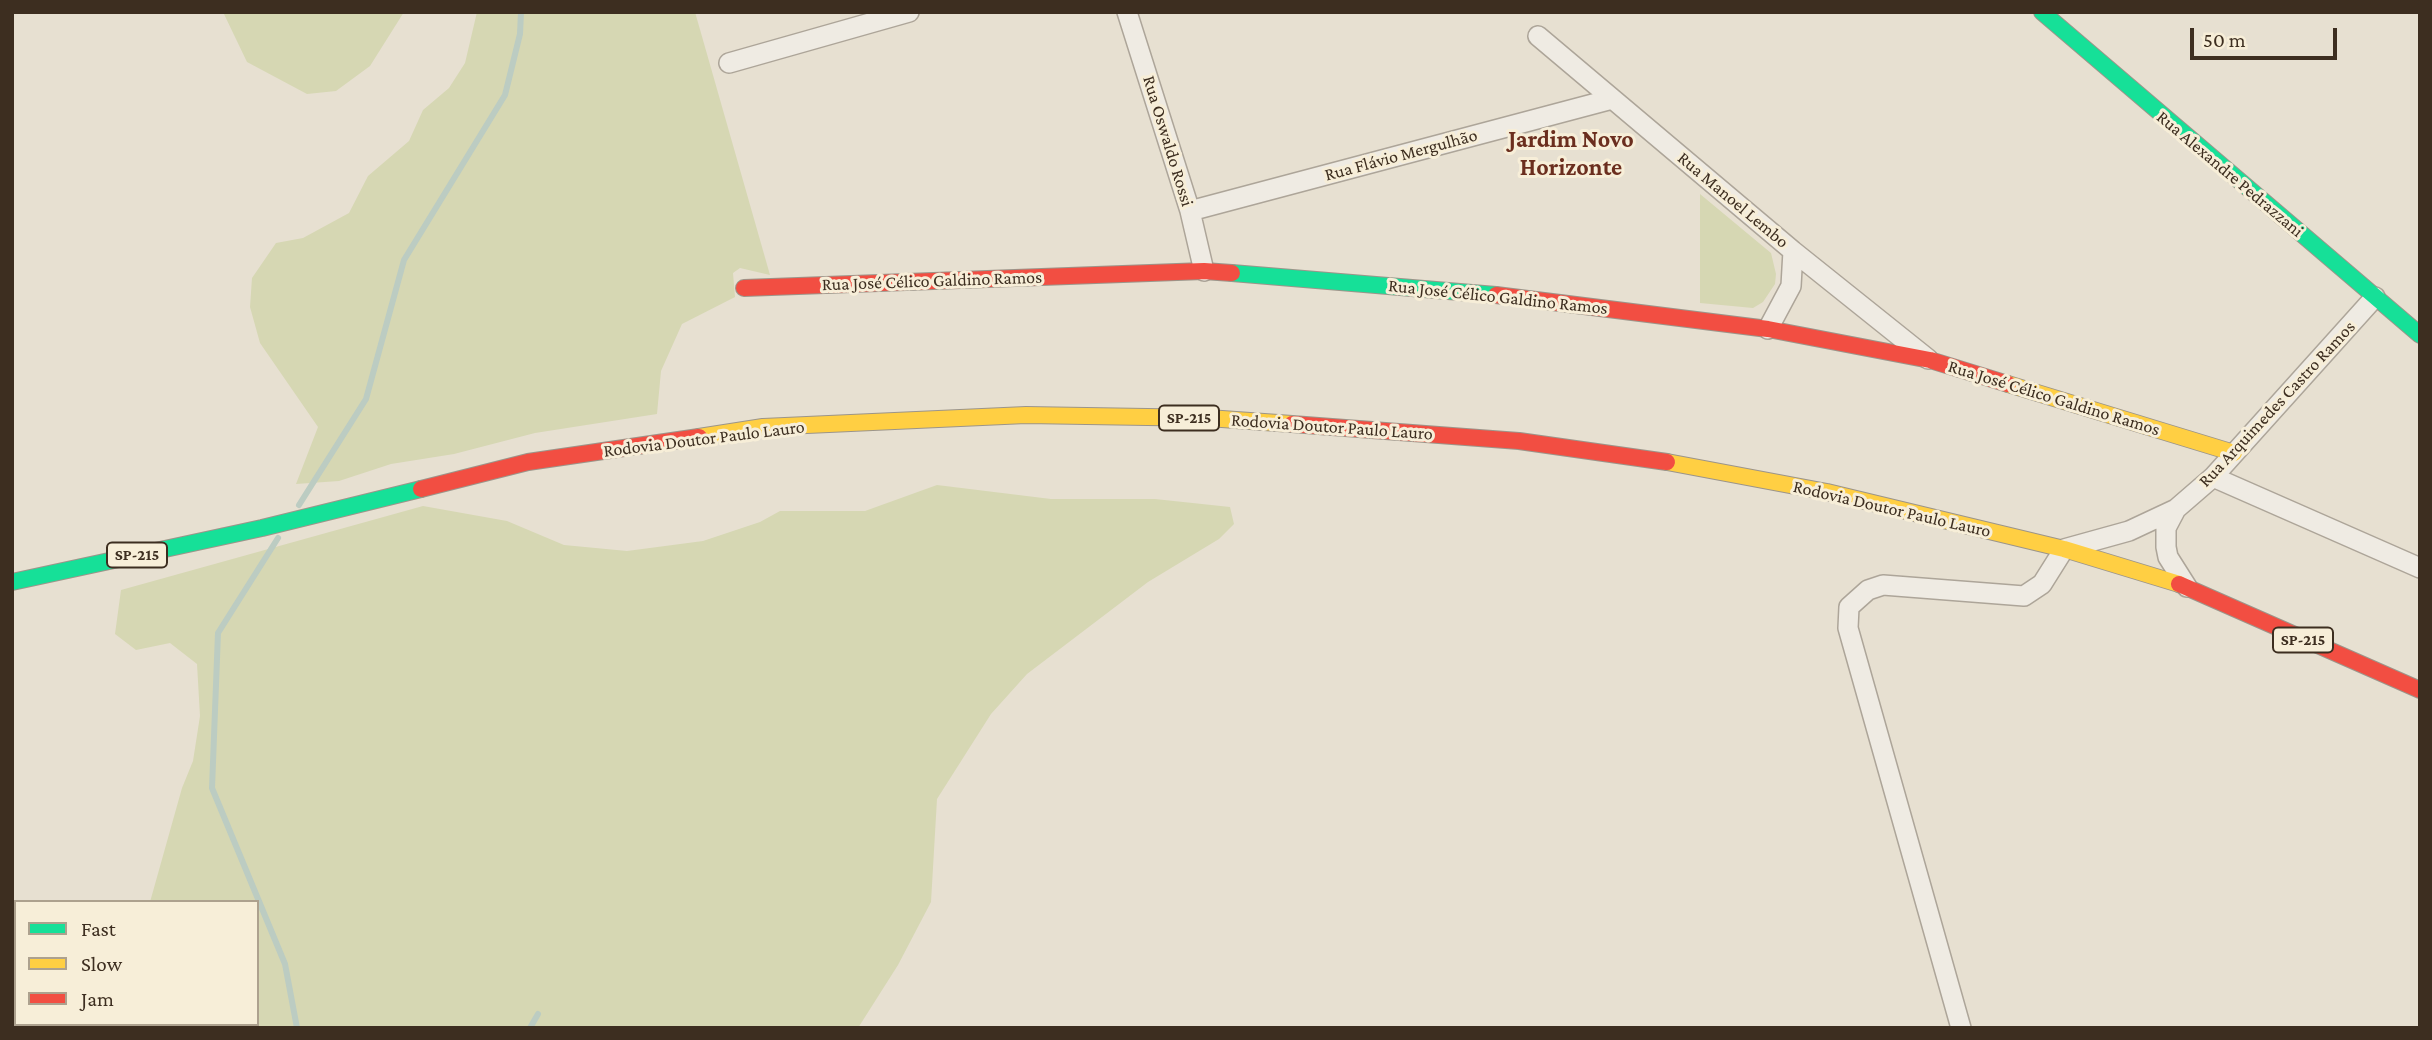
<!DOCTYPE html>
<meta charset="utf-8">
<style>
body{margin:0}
#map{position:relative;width:2432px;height:1040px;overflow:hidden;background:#e7e0d1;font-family:"Crimson Pro",serif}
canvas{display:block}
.frame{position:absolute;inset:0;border:14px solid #3d2e20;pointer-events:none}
.legend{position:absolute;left:14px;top:900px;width:245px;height:126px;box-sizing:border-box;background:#f7eed8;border:2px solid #ada18e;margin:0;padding:9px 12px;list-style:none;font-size:21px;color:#3d2e20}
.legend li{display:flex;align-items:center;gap:14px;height:35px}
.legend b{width:35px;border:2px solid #ada18e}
.scale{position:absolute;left:2190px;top:28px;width:147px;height:32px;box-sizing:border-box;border:4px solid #3d2e20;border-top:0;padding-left:9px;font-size:21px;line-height:24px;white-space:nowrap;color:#3d2e20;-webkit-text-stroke:5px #f7eed8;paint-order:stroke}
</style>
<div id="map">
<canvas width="2432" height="1040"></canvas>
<div class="frame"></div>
<ul class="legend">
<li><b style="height:9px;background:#16e098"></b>Fast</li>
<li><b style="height:9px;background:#ffcf43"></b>Slow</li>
<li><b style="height:9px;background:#f24e42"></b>Jam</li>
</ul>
<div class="scale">50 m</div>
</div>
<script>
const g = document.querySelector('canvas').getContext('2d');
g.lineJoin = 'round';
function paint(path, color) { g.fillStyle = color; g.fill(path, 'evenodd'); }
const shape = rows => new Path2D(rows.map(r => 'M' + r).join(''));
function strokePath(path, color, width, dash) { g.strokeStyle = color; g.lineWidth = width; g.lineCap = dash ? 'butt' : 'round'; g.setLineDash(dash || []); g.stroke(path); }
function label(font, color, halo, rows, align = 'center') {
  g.font = font + ' "Crimson Pro",serif'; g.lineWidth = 6; g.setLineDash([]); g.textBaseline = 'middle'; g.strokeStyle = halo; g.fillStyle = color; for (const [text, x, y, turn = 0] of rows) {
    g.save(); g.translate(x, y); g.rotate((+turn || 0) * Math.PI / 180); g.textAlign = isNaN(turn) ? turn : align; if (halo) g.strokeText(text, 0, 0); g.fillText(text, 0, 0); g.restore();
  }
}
paint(shape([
 [223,12,404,12,370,66,336,91,307,94,247,62],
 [477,12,695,12,770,275,740,268,733,273,735,297,682,324,661,371,657,414,535,433,454,454,391,464,339,481,296,484,318,427,260,343,250,307,252,278,276,243,303,238,349,213,368,176,409,141,423,110,449,88,465,63],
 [1700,194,1771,253,1776,274,1775,284,1763,302,1753,308,1700,303],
 [937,485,1051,499,1155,499,1230,507,1234,524,1219,539,1148,582,1027,674,991,714,937,799,931,902,898,965,858,1028,85,1028,88,1024,257,1024,257,902,150,902,182,788,193,761,200,716,197,664,170,643,136,650,115,634,121,590,423,506,507,521,564,545,627,551,703,541,760,522,780,511,865,511]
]), '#d6d7b3');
strokePath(shape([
 [299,505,366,399,404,260,505,95,520,34,521,12],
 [278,538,218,633,212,788,285,964,297,1028],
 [530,1028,538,1014]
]), '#bcccc2', 6);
const street = shape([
 [1127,12,1190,211,1204,271],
 [1538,36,1793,251,1928,359],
 [729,63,909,12],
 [1190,211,1612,99],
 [1768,329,1791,286,1793,251],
 [2213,477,2420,568],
 [2176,509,2166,528,2166,547,2168,557,2187,587],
 [1961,1028,1848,628,1849,607,1868,590,1883,585,2024,596,2042,584,2064,549,2129,531,2176,509,2213,477,2375,297]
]);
const fast = shape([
 [2042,12,2420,335],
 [1232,273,1496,295],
 [12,582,262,528,421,489]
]);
const slow = shape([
 [2008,384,2234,453],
 [699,437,763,427,1026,415,1208,418,1292,424],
 [1667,462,1827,492,2064,549,2179,584]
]);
const jam = shape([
 [744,288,1204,271,1232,273],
 [1496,295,1768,329,1930,360,2008,384],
 [1292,424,1519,441,1667,462],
 [421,489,528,462,699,437],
 [2179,584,2420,690]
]);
strokePath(street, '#ada599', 22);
strokePath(fast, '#9c958a', 18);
strokePath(slow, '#9c958a', 18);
strokePath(jam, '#9c958a', 18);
strokePath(street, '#efebe3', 19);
strokePath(fast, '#16e098', 16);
strokePath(slow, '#ffcf43', 16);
strokePath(jam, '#f24e42', 16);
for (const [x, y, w] of [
 [1189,418,60],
 [137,555,60],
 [2303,640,60]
]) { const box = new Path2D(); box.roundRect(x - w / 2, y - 12.5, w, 25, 5); g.fillStyle = '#f7eed8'; g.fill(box); strokePath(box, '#3d2e20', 2); }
label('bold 16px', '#3d2e20', null, [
 ["SP-215",1189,418],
 ["SP-215",137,555],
 ["SP-215",2303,640]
]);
label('18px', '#3d2e20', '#f7eed8', [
 ["Rua Oswaldo Rossi",1168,141,73],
 ["Rua Flávio Mergulhão",1401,155,-15],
 ["Rua Alexandre Pedrazzani",2230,174,40],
 ["Rua Manoel Lembo",1733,200,40],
 ["Rua José Célico Galdino Ramos",932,281,-2],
 ["Rua José Célico Galdino Ramos",1498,297,6],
 ["Rua José Célico Galdino Ramos",2054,398,17],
 ["Rua Arquimedes Castro Ramos",2277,404,-47],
 ["Rodovia Doutor Paulo Lauro",1332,427,4],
 ["Rodovia Doutor Paulo Lauro",704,439,-7],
 ["Rodovia Doutor Paulo Lauro",1892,509,13]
]);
label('bold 24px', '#6b2e1e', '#f7eed8', [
 ["Jardim Novo",1571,140],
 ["Horizonte",1571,168]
]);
</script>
